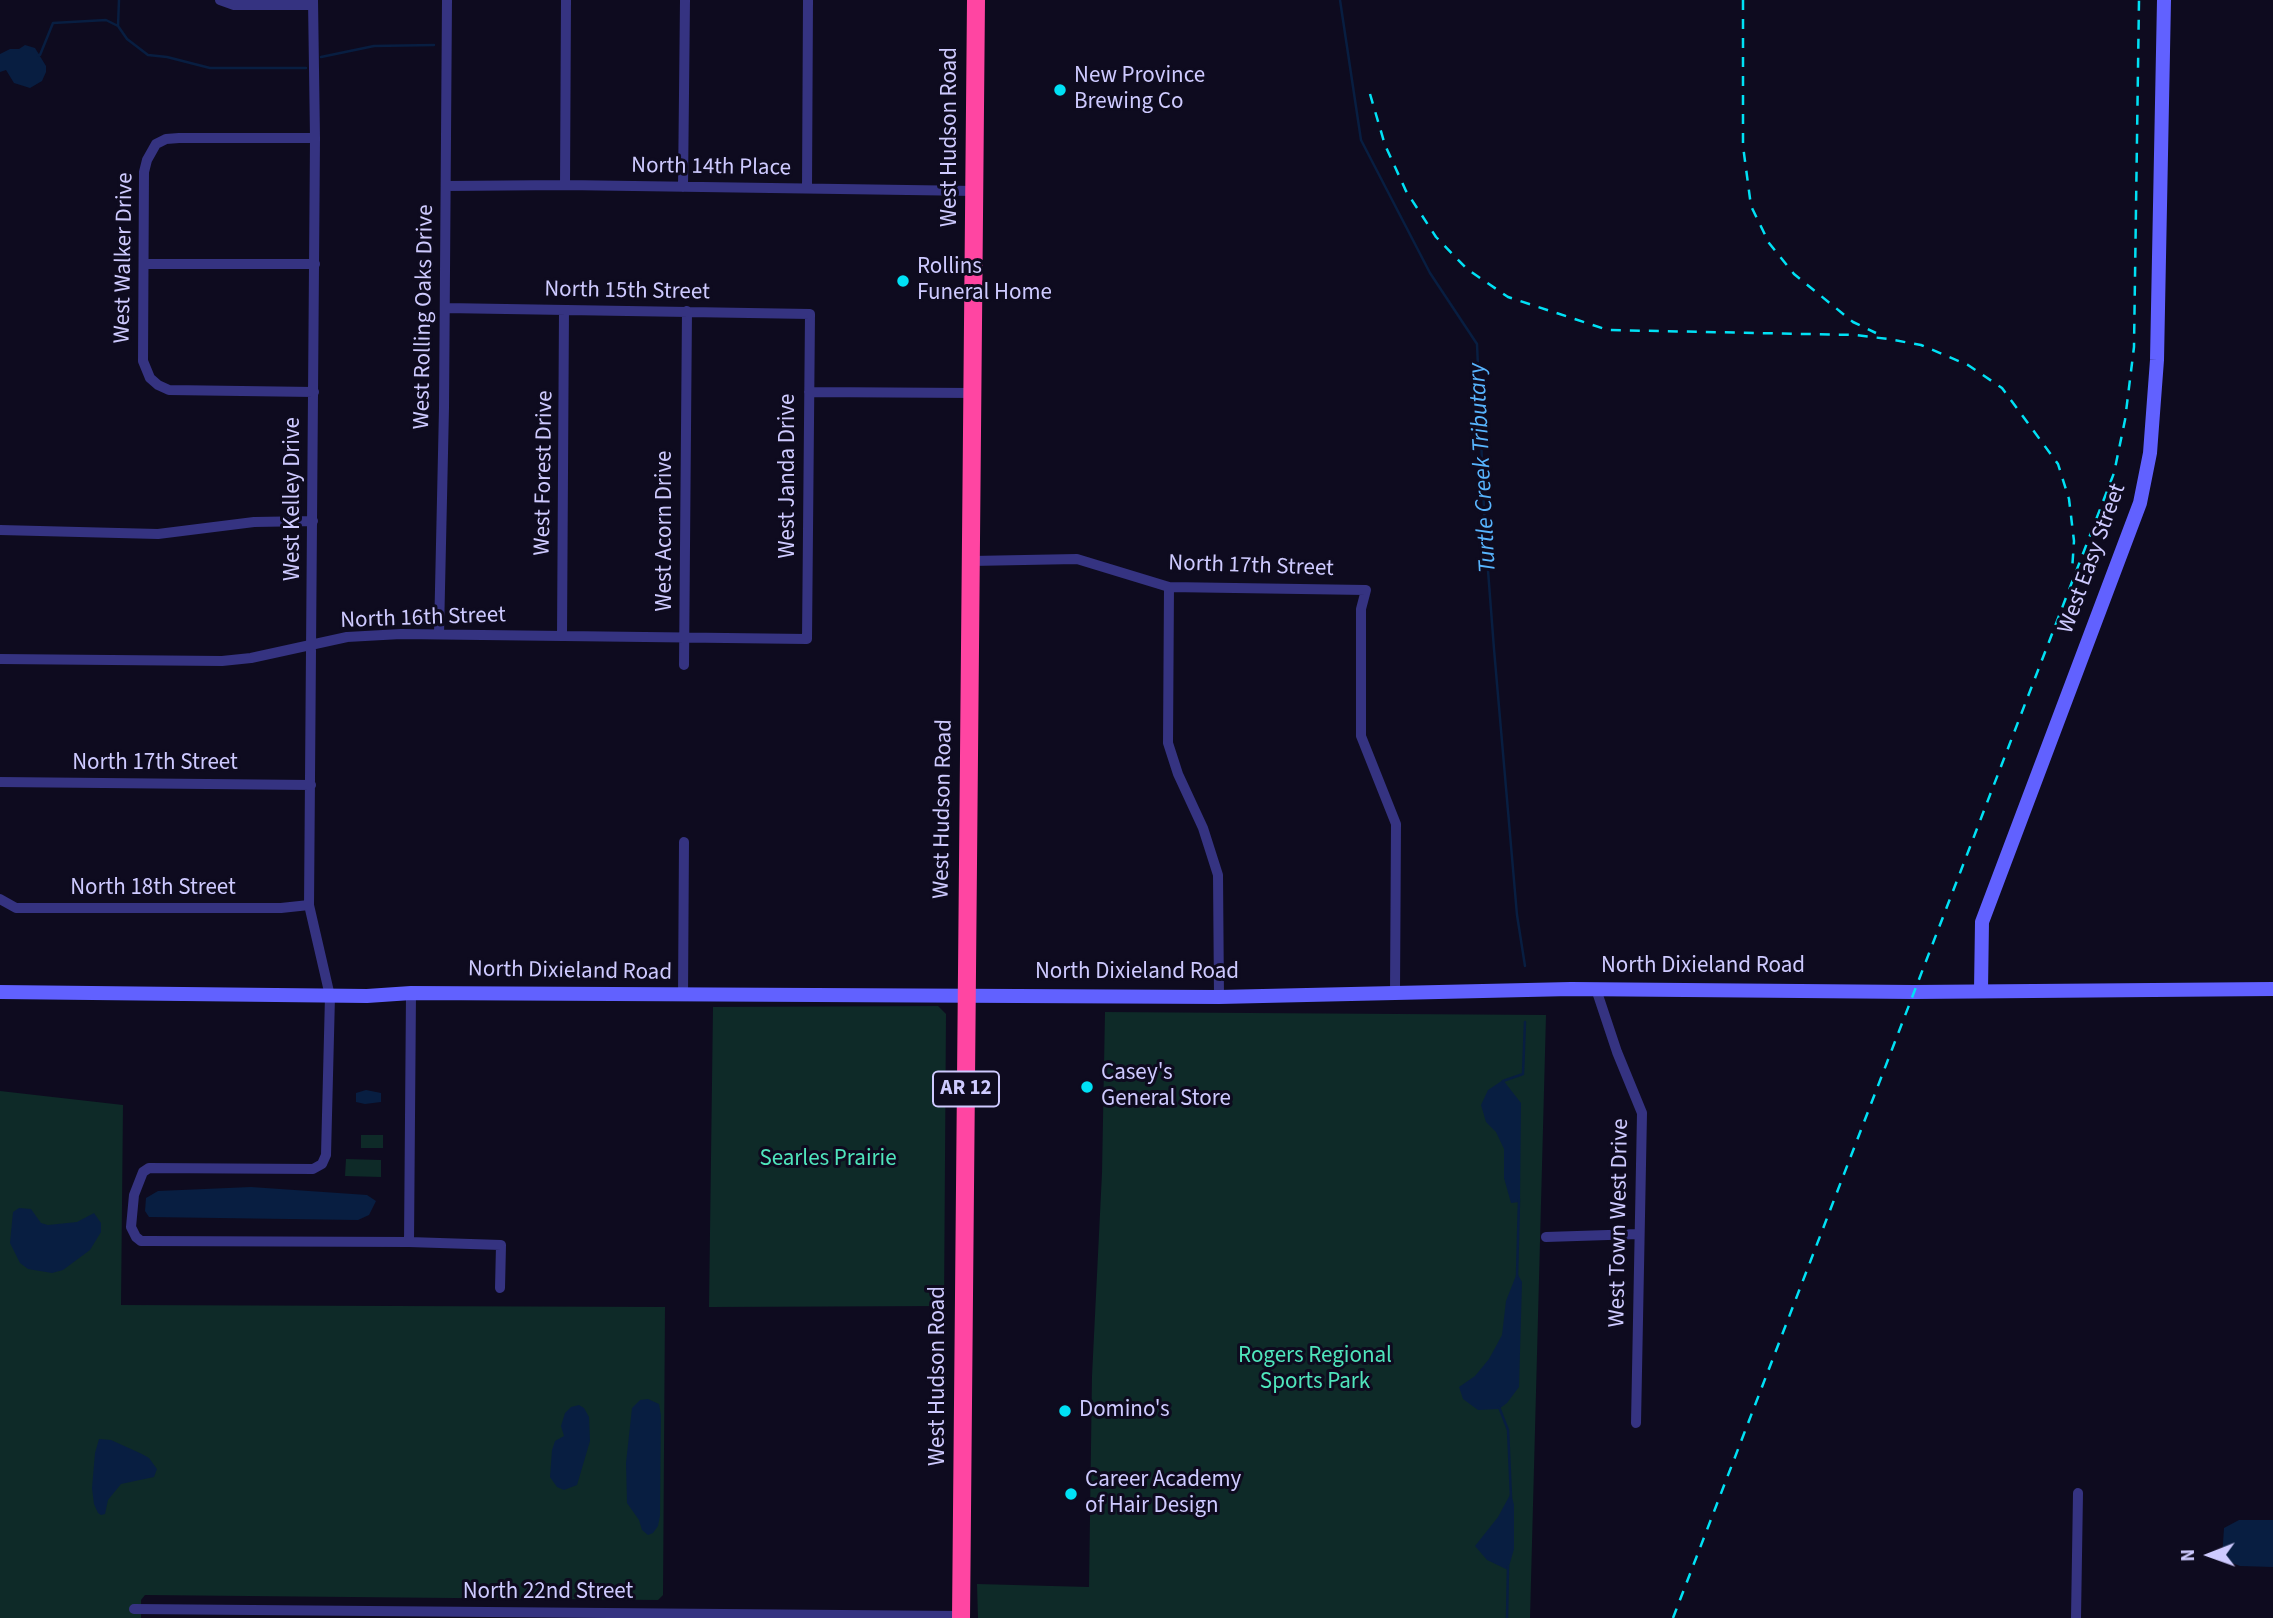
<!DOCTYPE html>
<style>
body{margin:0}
#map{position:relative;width:2273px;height:1618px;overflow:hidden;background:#0e0b1f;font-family:"Source Sans 3",sans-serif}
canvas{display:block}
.north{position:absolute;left:2175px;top:1520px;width:70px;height:70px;-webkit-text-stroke:5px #0e0b1f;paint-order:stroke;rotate:269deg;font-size:19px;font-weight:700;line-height:28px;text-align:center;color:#cecaff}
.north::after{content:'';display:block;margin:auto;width:24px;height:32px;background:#cecaff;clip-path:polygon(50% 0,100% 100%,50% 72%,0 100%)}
</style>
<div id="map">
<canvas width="2273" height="1618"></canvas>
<div class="north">N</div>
</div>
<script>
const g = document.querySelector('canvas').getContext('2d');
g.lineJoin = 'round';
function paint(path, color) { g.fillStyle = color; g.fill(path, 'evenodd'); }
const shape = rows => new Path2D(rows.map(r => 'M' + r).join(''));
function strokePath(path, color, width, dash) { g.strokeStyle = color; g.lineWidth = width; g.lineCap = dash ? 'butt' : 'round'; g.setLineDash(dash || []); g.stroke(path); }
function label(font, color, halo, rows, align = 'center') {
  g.font = font + ' "Source Sans 3",sans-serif'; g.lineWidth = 6; g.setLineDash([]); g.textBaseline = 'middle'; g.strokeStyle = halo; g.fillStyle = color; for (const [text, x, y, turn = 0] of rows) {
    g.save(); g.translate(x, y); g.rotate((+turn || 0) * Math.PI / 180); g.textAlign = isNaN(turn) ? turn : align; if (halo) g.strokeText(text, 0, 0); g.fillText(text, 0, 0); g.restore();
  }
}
paint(shape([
 [938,1006,946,1014,944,1306,709,1307,713,1007],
 [1105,1012,1546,1015,1530,1618,978,1618,977,1584,1089,1587,1092,1376,1102,1173],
 [0,1091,123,1105,121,1305,665,1307,663,1595,658,1600,145,1595,141,1600,141,1618,0,1618],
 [361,1135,383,1135,383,1148,361,1148],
 [346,1159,381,1160,381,1177,345,1176]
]), '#0e2a28');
paint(shape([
 [25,45,35,48,46,66,46,72,42,81,30,88,14,83,6,70,0,72,0,54,10,49,19,49],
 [1503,1080,1521,1103,1520,1202,1511,1203,1504,1178,1504,1149,1496,1132,1486,1122,1481,1105,1488,1090],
 [366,1090,381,1093,381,1102,365,1104,356,1102,356,1093],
 [251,1187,367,1195,376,1201,369,1215,358,1220,149,1217,145,1211,146,1198,158,1191],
 [19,1208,31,1209,41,1223,48,1225,77,1222,94,1213,101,1223,101,1232,90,1250,63,1270,52,1273,28,1269,20,1263,10,1243,13,1212],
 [1517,1273,1522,1282,1519,1387,1507,1403,1499,1409,1478,1410,1463,1399,1459,1387,1475,1376,1489,1359,1502,1335,1506,1301],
 [648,1399,659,1404,661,1415,660,1516,658,1526,653,1533,648,1535,642,1530,639,1520,627,1503,626,1463,632,1408,640,1400],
 [579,1405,584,1408,589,1417,590,1441,577,1485,564,1490,557,1487,550,1477,552,1450,555,1441,564,1436,561,1426,565,1413,571,1407],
 [99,1439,111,1440,142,1454,149,1458,157,1469,154,1477,121,1484,108,1500,105,1514,101,1515,98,1513,94,1504,92,1488,95,1453],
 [1511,1493,1514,1505,1514,1549,1508,1570,1487,1560,1475,1546,1498,1517],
 [2239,1520,2273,1520,2273,1567,2240,1566,2222,1559,2224,1528]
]), '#081e41');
strokePath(shape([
 [1340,0,1361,140,1430,273,1477,344,1485,531,1494,649,1517,915,1525,966],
 [118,26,119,0],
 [38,55,40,55,53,23,106,20,118,26,127,39,148,55,167,57,210,68,306,68],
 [321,57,374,46,434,45],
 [1503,1081,1523,1074,1525,1022],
 [1517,1276,1519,1199],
 [1499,1407,1508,1430,1511,1497],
 [1507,1618,1508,1566]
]), '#081e41', 2.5);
strokePath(shape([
 [220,0,234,5,312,5],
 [313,0,315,138,309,905,330,996,326,1155,322,1164,313,1169,149,1168,143,1172,134,1195,131,1227,136,1237,141,1241,148,1241,409,1242,501,1245,500,1288],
 [565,185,566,0],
 [446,186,565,185,976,191],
 [683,187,685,0],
 [807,188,808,0],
 [144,264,315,264],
 [314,392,169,390,158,385,150,378,143,361,144,172,147,160,156,144,166,139,179,138,315,138],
 [809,392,974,393],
 [0,530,158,534,254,522,313,521],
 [971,561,1077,559,1169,587,1366,590,1361,609,1361,736,1396,824,1395,992],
 [1169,587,1168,743,1178,774,1203,828,1218,875,1219,997],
 [439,634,444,408,447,0],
 [562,636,564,310],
 [0,659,222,661,251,658,347,637,401,634,807,639,810,314,445,308],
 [684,665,687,311],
 [0,782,311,785],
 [0,899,16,908,281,908,309,905],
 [1596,989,1617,1052,1642,1113,1636,1423],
 [683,996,684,842],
 [1546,1237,1639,1234],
 [409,1242,411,993],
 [134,1609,961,1616],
 [2076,1618,2078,1493]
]), '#353381', 10);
strokePath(shape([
 [1981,990,1982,922,2140,503,2150,453,2157,360,2164,0],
 [0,992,367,996,411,993,1219,997,1571,989,1914,992,2273,989]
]), '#6161ff', 14);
strokePath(shape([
 [961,1618,976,0]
]), '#ff45a2', 18);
strokePath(shape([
 [1743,0,1743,146,1751,206,1769,243,1794,274,1853,322,1876,333],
 [1370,94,1385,145,1406,191,1436,237,1467,269,1508,297,1608,330,1855,335,1888,339,1921,345,1968,365,2002,388,2058,464,2069,499,2074,541,2072,571],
 [1673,1618,2114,473,2125,420,2134,347,2139,0]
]), '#00e1f5', 2.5, [10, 9]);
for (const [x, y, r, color] of [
 [1060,90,7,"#00e1f5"],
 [903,281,7,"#00e1f5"],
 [1087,1087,7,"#00e1f5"],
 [1065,1411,7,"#00e1f5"],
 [1071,1494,7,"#00e1f5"]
]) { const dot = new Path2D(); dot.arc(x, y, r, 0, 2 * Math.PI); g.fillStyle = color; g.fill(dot); strokePath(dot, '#0e0b1f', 2.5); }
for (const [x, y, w] of [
 [966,1089,66]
]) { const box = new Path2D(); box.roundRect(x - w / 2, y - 17.5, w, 35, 5); g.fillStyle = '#0e0b1f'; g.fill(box); strokePath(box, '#cecaff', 2); }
label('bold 21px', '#cecaff', null, [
 ["AR 12",966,1089]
]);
label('23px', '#cecaff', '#0e0b1f', [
 ["New Province",1074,77],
 ["Brewing Co",1074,103],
 ["Rollins",917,268],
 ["Funeral Home",917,294],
 ["Casey's",1101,1074],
 ["General Store",1101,1100],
 ["Domino's",1079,1411],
 ["Career Academy",1085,1481],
 ["of Hair Design",1085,1507]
], 'left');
label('23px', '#cecaff', '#0e0b1f', [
 ["West Hudson Road",951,137,-90],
 ["North 14th Place",711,168,1],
 ["West Walker Drive",125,258,-89],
 ["North 15th Street",627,292,1],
 ["West Rolling Oaks Drive",425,317,-89],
 ["West Forest Drive",545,473,-89],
 ["West Janda Drive",789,476,-90],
 ["West Kelley Drive",294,499,-90],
 ["West Acorn Drive",666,531,-90],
 ["West Easy Street",2093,559,-70],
 ["North 17th Street",1251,567,2],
 ["North 16th Street",423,619,-2],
 ["North 17th Street",155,764],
 ["West Hudson Road",944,809,-89],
 ["North 18th Street",153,889],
 ["North Dixieland Road",1703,967],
 ["North Dixieland Road",570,972,1],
 ["North Dixieland Road",1137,973],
 ["West Town West Drive",1620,1223,-89],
 ["West Hudson Road",939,1376,-90],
 ["North 22nd Street",548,1593]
]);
label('23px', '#4fe5bc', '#0e0b1f', [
 ["Searles Prairie",828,1160],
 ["Rogers Regional",1315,1357],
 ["Sports Park",1315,1383]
]);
label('italic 24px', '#58b5ff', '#0e0b1f', [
 ["Turtle Creek Tributary",1484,468,-93]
]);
</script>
